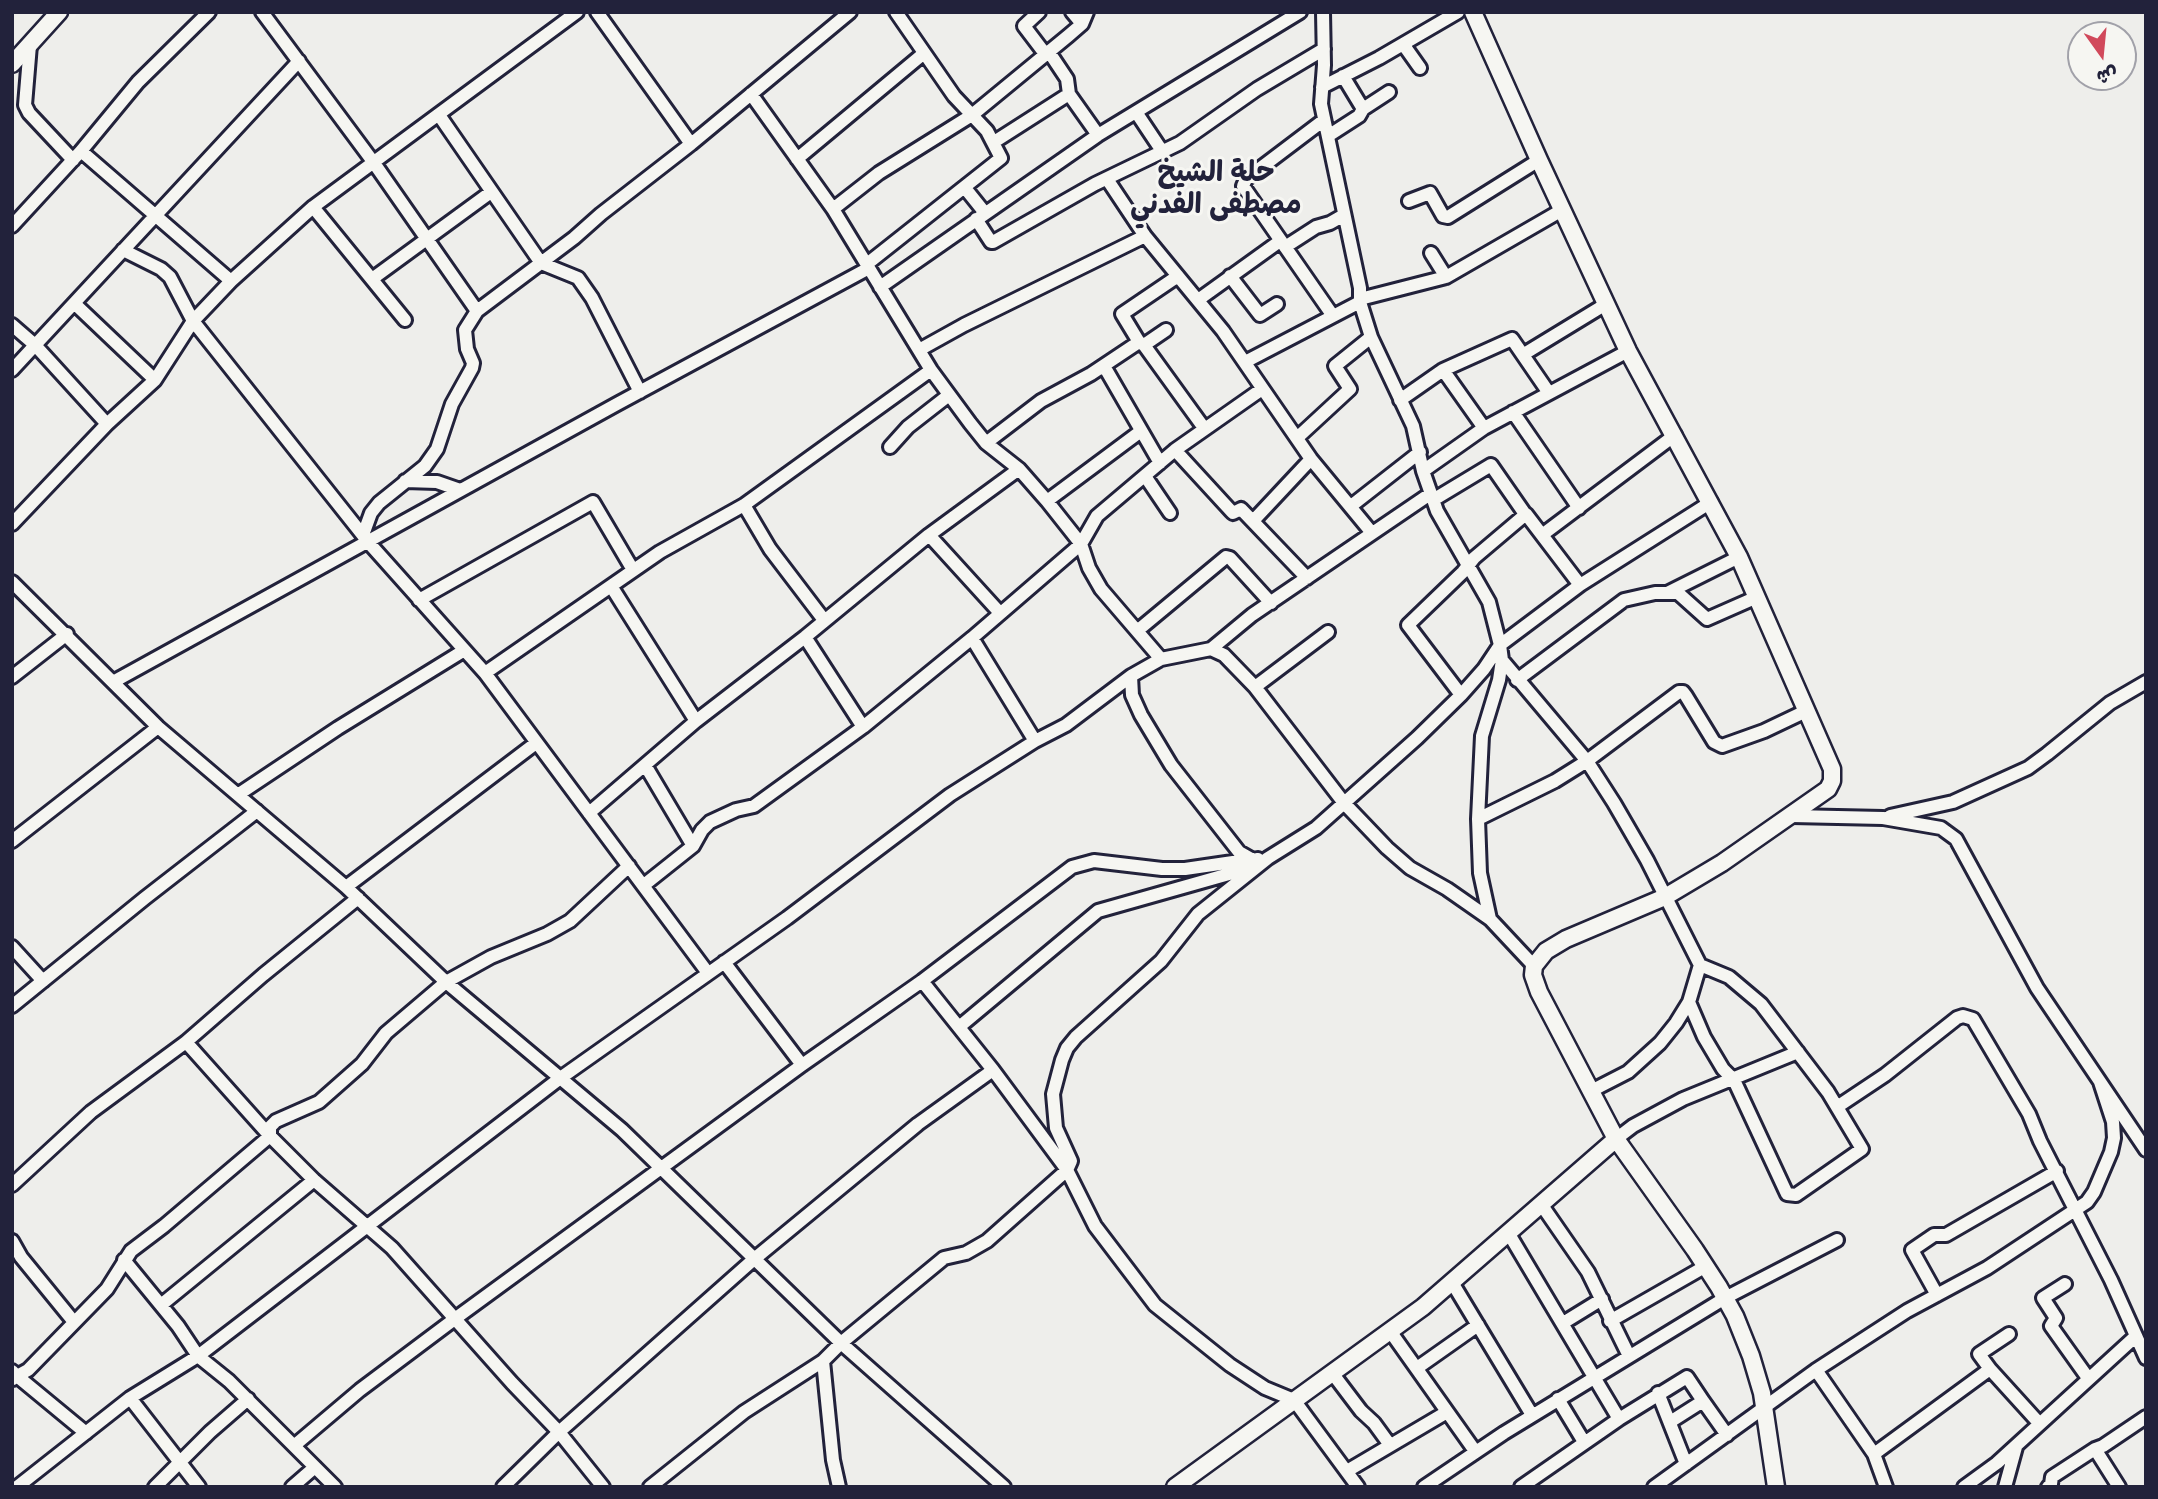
<!DOCTYPE html>
<meta charset="utf-8">
<style>
body{margin:0}
#map{position:relative;width:2158px;height:1499px;overflow:hidden;background:#eeeeeb;font-family:Mynerve,"Playpen Sans Arabic",sans-serif}
canvas{display:block}
.frame{position:absolute;inset:0;border:14px solid #22223b;pointer-events:none}
.north{position:absolute;left:2067px;top:21px;width:70px;height:70px;box-sizing:border-box;background:#f6f6f2;border:2px solid #a1a1a9;border-radius:50%;rotate:165deg;font-size:19px;font-weight:700;line-height:28px;text-align:center;color:#22223b}
.north::after{content:'';display:block;margin:auto;width:24px;height:32px;background:#d1495b;clip-path:polygon(50% 0,100% 100%,50% 72%,0 100%)}
</style>
<div id="map">
<canvas width="2158" height="1499"></canvas>
<div class="frame"></div>
<div class="north">ش</div>
</div>
<script>
const g = document.querySelector('canvas').getContext('2d');
g.lineJoin = 'round';
const shape = rows => new Path2D(rows.map(r => 'M' + r).join(''));
function strokePath(path, color, width, dash) { g.strokeStyle = color; g.lineWidth = width; g.lineCap = dash ? 'butt' : 'round'; g.setLineDash(dash || []); g.stroke(path); }
function label(font, color, halo, rows, align = 'center') {
  g.font = font + ' Mynerve,"Playpen Sans Arabic",sans-serif'; g.lineWidth = 6; g.setLineDash([]); g.textBaseline = 'middle'; g.strokeStyle = halo; g.fillStyle = color; for (const [text, x, y, turn = 0] of rows) {
    g.save(); g.translate(x, y); g.rotate((+turn || 0) * Math.PI / 180); g.textAlign = isNaN(turn) ? turn : align; if (halo) g.strokeText(text, 0, 0); g.fillText(text, 0, 0); g.restore();
  }
}
const street = shape([
 [262,12,374,163,477,311],
 [577,12,313,207,231,281,193,321,369,543,485,673,708,973],
 [597,12,691,144],
 [1039,12,1024,26,1046,55],
 [1072,12,1082,24],
 [1323,12,1324,65,1321,104,1360,288,1360,302,1371,337,1413,426,1423,471,1437,511,1489,602,1500,645,1502,660,1499,680,1482,736,1478,819,1480,873,1490,919],
 [1403,44,1420,68],
 [30,45,25,105,29,113,73,160],
 [1049,52,1067,79,1069,94],
 [1343,76,1363,109],
 [1322,87,1379,58,1458,12],
 [751,94,833,209,931,370,970,423,986,443,1019,469,1047,501,1081,544,1089,568,1101,589,1161,659],
 [1136,112,1162,151],
 [439,115,541,263,578,278,592,298,640,392],
 [1324,120,1246,179,1243,186,1333,316],
 [1328,136,1359,116,1363,109,1389,92],
 [994,142,1069,94,1098,135],
 [81,151,231,281],
 [797,159,923,54],
 [1107,179,1145,236,1223,331,1311,459,1372,533],
 [965,188,985,213],
 [1409,201,1430,193,1443,216,1448,217,1539,160],
 [313,207,405,320],
 [833,209,879,173,972,115,1068,36,1082,24,1087,12],
 [976,219,991,242,993,242,1095,184,1180,143,1257,89,1324,49],
 [12,226,81,151,138,82,209,12],
 [1285,247,1316,227,1330,223,1344,215],
 [1431,253,1446,277],
 [867,264,1001,158,987,131,954,96,896,12],
 [1178,276,1122,314,1139,342,1144,345,1204,428],
 [1230,276,1260,315,1277,304],
 [372,279,491,192],
 [880,287,1098,135,1300,12],
 [1360,299,1446,277,1562,210],
 [1198,300,1280,241],
 [75,304,155,380],
 [12,325,35,345,107,424],
 [1144,345,1166,330],
 [919,350,964,325,1145,236],
 [1524,354,1606,304],
 [1245,362,1360,302],
 [1104,366,1160,463],
 [12,370,299,61],
 [1443,370,1484,428],
 [1400,400,1443,370,1512,339,1549,393],
 [1513,412,1579,508],
 [1297,438,1350,389,1335,366,1371,337],
 [986,443,1041,401,1091,374,1139,342],
 [890,447,908,427,949,395],
 [1175,450,1231,511,1233,513,1241,509,1307,578],
 [1423,471,1484,428,1628,351],
 [1145,476,1170,513],
 [405,481,437,482,460,490],
 [1433,500,1491,465,1525,514],
 [1047,501,1141,431],
 [744,505,770,549,824,620],
 [1351,506,1420,452],
 [1253,521,1311,459],
 [12,524,107,424,155,380,193,321,170,277,161,269,123,250],
 [363,535,371,513,379,503,425,466,437,449,452,404,472,368,473,363,467,349,465,330,477,311,574,238,601,214,691,144,850,12],
 [929,535,1000,613],
 [1542,535,1675,435],
 [12,582,158,727,346,887,446,982,622,1130,841,1343,1004,1487],
 [611,586,696,721],
 [1669,592,1739,557],
 [419,600,593,502,633,570],
 [1137,631,1226,557,1230,558,1271,603],
 [805,637,863,727],
 [972,638,1035,741],
 [1211,649,1252,615,1430,494],
 [1502,660,1587,761,1614,803,1647,860,1700,965,1689,1002,1676,1023,1660,1043,1628,1072,1591,1091],
 [485,673,660,552,744,505,931,370],
 [1131,676,1132,695,1141,715,1171,765,1239,852,1253,860,1258,859],
 [12,677,67,634],
 [1517,680,1624,600,1655,593,1678,593,1707,619,1757,597],
 [113,682,617,404,869,268],
 [1255,687,1328,632],
 [1461,695,1408,625,1463,572,1474,558,1526,514,1580,585],
 [645,765,693,846],
 [239,794,338,728,463,651],
 [589,813,696,721,805,637,929,535,1019,469],
 [1792,816,1883,818,1941,828,1956,839,2037,988,2146,1150],
 [1890,816,1953,802,2028,768,2047,754,2110,703,2146,682],
 [1478,819,1555,781,1587,761,1679,692,1683,692,1686,696,1714,742,1722,746,1764,731,1806,711],
 [12,841,158,727],
 [644,885,693,846,702,830,710,822,736,810,754,806,863,727,972,638,1081,544,1097,516,1175,450,1262,389],
 [346,887,536,743],
 [12,947,43,981],
 [724,962,802,1065],
 [922,981,993,1070,1067,1170,1095,1226,1155,1305,1230,1365,1265,1388,1294,1400,1358,1487],
 [1689,1002,1704,1037,1723,1069,1734,1080,1787,1194,1796,1195,1862,1149,1828,1092,1761,1004,1729,977,1700,965],
 [12,1006,145,898,257,811],
 [959,1027,1098,911,1229,874,1247,864],
 [186,1042,270,1136],
 [1837,1107,1885,1075,1957,1018,1963,1016,1973,1019,2029,1114,2040,1141,2111,1280,2146,1358],
 [270,1136,270,1127,276,1121,319,1102,362,1064,386,1033,446,982,491,957,547,934,570,921,629,866],
 [1616,1139,1633,1126,1683,1099,1798,1052],
 [12,1185,91,1112,186,1042,263,975,358,898],
 [1541,1204,1588,1272,1629,1356],
 [1509,1234,1619,1419],
 [12,1241,21,1257,74,1322],
 [124,1260,178,1326,198,1356,229,1381,335,1487],
 [1453,1284,1532,1415],
 [2065,1284,2043,1298,2056,1318,2051,1326,2088,1378],
 [1937,1295,1912,1250,1934,1235,1946,1235,2057,1171],
 [161,1305,314,1180],
 [1610,1321,1706,1266],
 [1563,1323,1602,1299],
 [1390,1331,1475,1451],
 [823,1361,833,1460,839,1487],
 [1417,1368,1478,1325],
 [1990,1369,2039,1423],
 [1816,1370,1874,1454,1886,1487],
 [12,1371,17,1376,28,1370,107,1289,131,1251,164,1226,270,1136,314,1180,392,1248,512,1383,559,1432,603,1487],
 [1333,1374,1361,1411,1374,1423,1390,1445],
 [13,1379,17,1376,86,1433],
 [1658,1393,1686,1464],
 [130,1398,199,1487],
 [1558,1399,1584,1442],
 [1670,1422,1703,1401,1727,1435],
 [295,1445,360,1390,456,1318,802,1065,922,981,1072,867,1094,861,1162,869,1185,869,1233,862,1247,864,1253,860],
 [1874,1454,1990,1369,1979,1354,2009,1334],
 [1347,1471,1447,1412],
 [17,1487,130,1398,198,1356,559,1079,787,918,950,795,1035,741,1066,725,1131,676,1161,659,1211,649,1224,655,1255,687,1344,803,1387,848,1410,868,1447,889,1490,919,1534,966],
 [155,1487,210,1432,248,1399],
 [292,1487,315,1467],
 [503,1487,559,1432,753,1260,918,1124,993,1070],
 [650,1487,744,1412,823,1361,841,1343,944,1258,966,1253,987,1241,1067,1170,1071,1161,1056,1128,1053,1094,1062,1060,1067,1048,1076,1037,1161,961,1198,914,1268,858,1316,828,1417,738,1461,695,1484,669,1500,645,1580,585,1711,502],
 [1424,1487,1504,1433,1725,1298,1837,1240],
 [1521,1487,1619,1419,1687,1377,1703,1401],
 [1654,1487,1816,1370,1907,1311,1987,1268,2087,1202,2094,1192,2111,1152,2114,1138,2113,1122,2100,1082],
 [1964,1487,1997,1463,2136,1336],
 [2005,1487,2016,1447],
 [2048,1487,2051,1484,2052,1477,2095,1449],
 [2119,1487,2095,1449,2103,1446,2146,1417]
]);
const secondary = shape([
 [1473,12,1539,160,1628,351,1739,557,1832,769,1832,781,1828,789,1722,863,1665,897,1566,939,1546,951,1534,966,1533,975,1539,992,1616,1139,1695,1250,1719,1287,1735,1316,1751,1356,1762,1393,1776,1487],
 [12,64,59,12],
 [1175,1487,1423,1307,1616,1139]
]);
strokePath(street, '#22223b', 18);
strokePath(secondary, '#22223b', 21);
strokePath(street, '#f6f6f2', 12);
strokePath(secondary, '#f6f6f2', 16);
label('bold 28px', '#22223b', '#f6f6f2', [
 ["حلة الشيخ",1216,175],
 ["مصطفى الفدني",1216,207]
]);
</script>
